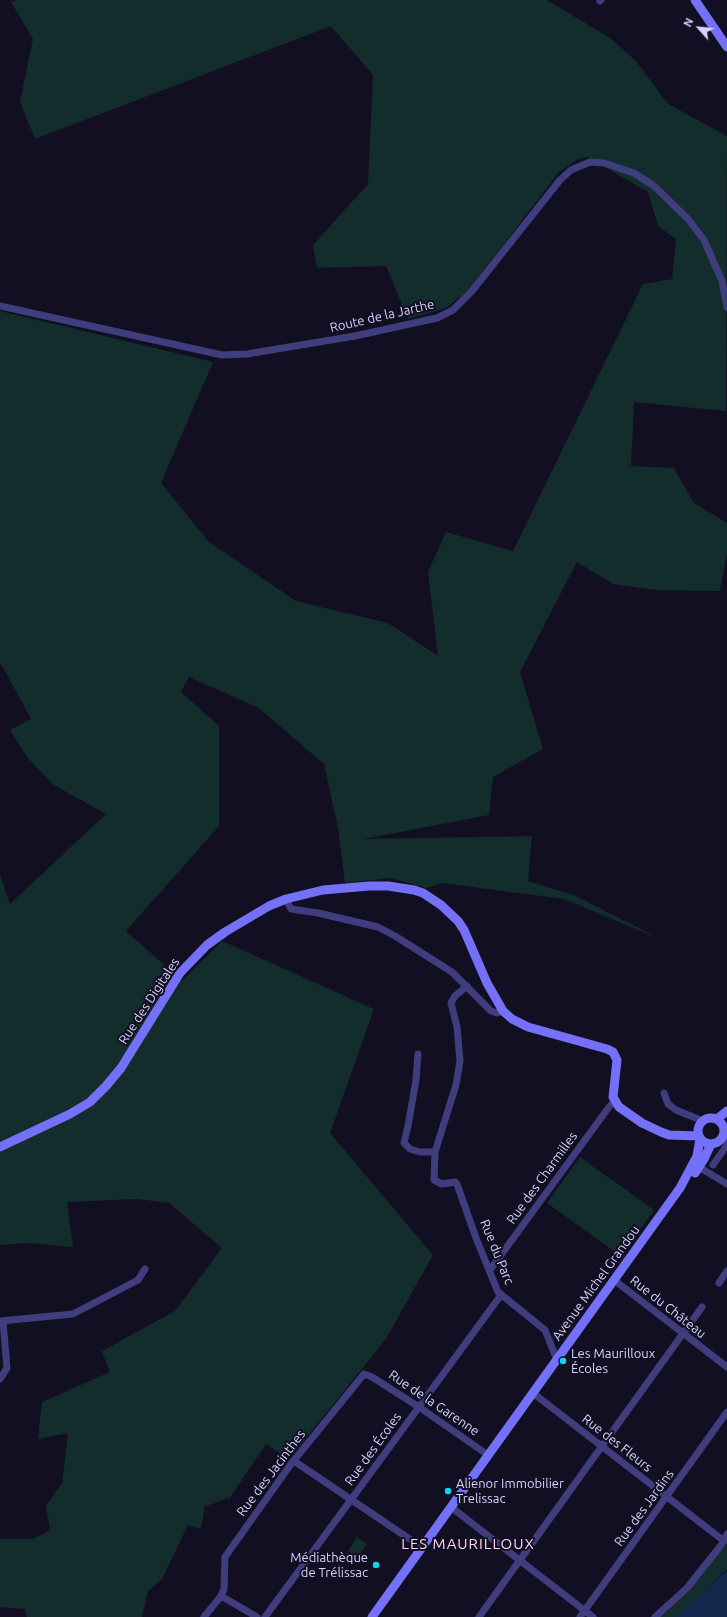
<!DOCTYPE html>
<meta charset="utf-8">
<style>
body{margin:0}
#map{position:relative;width:727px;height:1617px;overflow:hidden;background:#130f23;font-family:Ubuntu,sans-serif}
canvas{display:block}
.north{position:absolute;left:679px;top:8px;width:40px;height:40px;-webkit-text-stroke:3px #130f23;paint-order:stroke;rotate:297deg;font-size:11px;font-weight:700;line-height:16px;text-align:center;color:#d8d3fd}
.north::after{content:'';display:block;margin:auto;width:14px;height:18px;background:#d8d3fd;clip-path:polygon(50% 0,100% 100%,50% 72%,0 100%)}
</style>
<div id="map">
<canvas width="727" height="1617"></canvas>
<div class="north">N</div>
</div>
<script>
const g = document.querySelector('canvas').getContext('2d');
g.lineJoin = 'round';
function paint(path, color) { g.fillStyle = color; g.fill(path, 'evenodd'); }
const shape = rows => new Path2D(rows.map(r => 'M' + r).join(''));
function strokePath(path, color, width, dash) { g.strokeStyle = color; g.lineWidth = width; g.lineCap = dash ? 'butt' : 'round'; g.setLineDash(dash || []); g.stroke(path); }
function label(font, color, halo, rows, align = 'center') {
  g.font = font + ' Ubuntu,sans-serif'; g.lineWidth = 4; g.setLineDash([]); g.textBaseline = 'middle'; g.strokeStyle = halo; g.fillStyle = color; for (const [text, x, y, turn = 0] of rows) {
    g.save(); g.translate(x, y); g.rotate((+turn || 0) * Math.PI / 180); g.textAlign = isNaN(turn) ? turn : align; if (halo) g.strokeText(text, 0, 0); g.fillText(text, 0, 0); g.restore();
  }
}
paint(shape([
 [17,0,547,0,610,38,636,61,668,104,727,136,726,411,634,402,631,466,674,468,694,503,727,523,727,553,720,591,655,590,613,584,577,562,520,672,543,749,493,777,489,815,363,839,532,836,528,881,576,896,660,939,564,899,442,883,426,888,391,878,345,883,338,828,324,764,259,708,189,677,181,692,219,726,219,826,126,931,182,981,222,941,374,1009,330,1133,433,1255,386,1339,289,1459,266,1444,229,1499,227,1498,207,1506,205,1505,201,1529,188,1525,162,1579,148,1591,142,1617,27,1617,25,1609,0,1607,0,1539,33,1539,50,1530,46,1506,62,1483,68,1433,38,1439,42,1402,110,1372,102,1351,175,1311,222,1248,169,1203,137,1199,67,1202,73,1247,28,1243,0,1245,0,875,10,904,106,814,52,784,27,757,10,730,31,719,0,662,0,311,213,362,161,483,209,542,296,601,388,623,438,656,428,572,446,532,513,551,643,284,672,279,676,239,658,226,648,192,587,157,578,159,559,172,468,291,446,308,408,319,386,266,317,268,313,245,368,184,373,75,331,26,35,139,20,102,33,39,11,2],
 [580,1157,654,1210,621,1256,547,1203],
 [357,1537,367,1544,357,1557,348,1551],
 [727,1544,727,1569,676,1617,659,1617,690,1588]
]), '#132c2c');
paint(shape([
 [727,1571,727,1617,674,1617,725,1572]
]), '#122749');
strokePath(shape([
 [600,1,601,0],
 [0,306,222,355,247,354,355,336,437,318,453,310,472,291,560,180,571,170,590,162,604,163,634,173,654,186,688,219,704,240,722,281,727,307],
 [286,899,291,909,318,913,378,927,395,936,452,972,491,1011,497,1013,503,1011],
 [467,986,455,996,451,1003,457,1027,460,1061,456,1085,435,1152,434,1180,442,1184,455,1182,457,1184,476,1238,498,1292,545,1330,557,1360],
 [418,1054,416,1080,408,1126,404,1143,410,1149,420,1152,435,1152],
 [664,1093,668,1104,676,1110,703,1121],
 [723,1138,727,1141],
 [699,1162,699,1167,727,1184],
 [713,1165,727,1145],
 [490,1270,609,1107,614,1102],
 [614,1280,727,1367],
 [719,1283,727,1271],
 [0,1321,73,1314,138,1280,145,1269],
 [0,1379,7,1368,3,1321],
 [533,1393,724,1541],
 [294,1461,408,1538,423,1546],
 [451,1507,593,1617],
 [221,1596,257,1617],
 [204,1617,221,1596,224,1589,225,1557,291,1464,364,1374,372,1377,419,1407,488,1455],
 [265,1617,501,1295],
 [479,1617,702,1307],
 [580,1617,727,1412],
 [655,1617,687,1588,722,1544,727,1534]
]), '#403d7f', 7);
strokePath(shape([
 [695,0,727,47],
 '698 1131a13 13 0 1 1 26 0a13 13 0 1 1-26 0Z',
 [717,1119,727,1111],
 [0,1147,70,1114,90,1102,106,1086,121,1068,180,973,207,945,225,932,269,906,286,899,323,890,369,886,388,886,414,890,423,893,441,905,458,921,464,930,487,983,503,1011,512,1019,528,1027,607,1049,613,1052,617,1060,613,1097,619,1107,642,1123,661,1132,669,1135,699,1136],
 [695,1173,704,1159,711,1144],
 [372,1617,680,1188,697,1156,700,1139]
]), '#7470f7', 9);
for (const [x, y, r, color] of [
 [563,1361,4,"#0dd6ef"],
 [448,1491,4,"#0dd6ef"],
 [376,1565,4,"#0dd6ef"]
]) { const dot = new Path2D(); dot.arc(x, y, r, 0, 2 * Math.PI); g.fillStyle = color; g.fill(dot); strokePath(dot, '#130f23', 1.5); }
label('13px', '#d8d3fd', '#130f23', [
 ["Route de la Jarthe",382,316,-13],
 ["Rue des Digitales",149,1001,-57],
 ["Rue des Charmilles",542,1178,-54],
 ["Rue du Parc",497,1252,68],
 ["Avenue Michel Grandou",596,1283,-54],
 ["Rue du Château",668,1307,38],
 ["Rue de la Garenne",434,1403,34],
 ["Rue des Fleurs",617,1443,38],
 ["Rue des Écoles",373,1449,-54],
 ["Rue des Jacinthes",271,1473,-53],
 ["Rue des Jardins",644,1508,-54]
]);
label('13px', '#d8d3fd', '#130f23', [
 ["Les Maurilloux",571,1354],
 ["Écoles",571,1369],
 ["Alienor Immobilier",456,1484],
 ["Trelissac",456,1499],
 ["Médiathèque",368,1558,"right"],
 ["de Trélissac",368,1573,"right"]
], 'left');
g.letterSpacing = '1px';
label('15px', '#fdd5ee', '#130f23', [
 ["LES MAURILLOUX",468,1544]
]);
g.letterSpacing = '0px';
</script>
